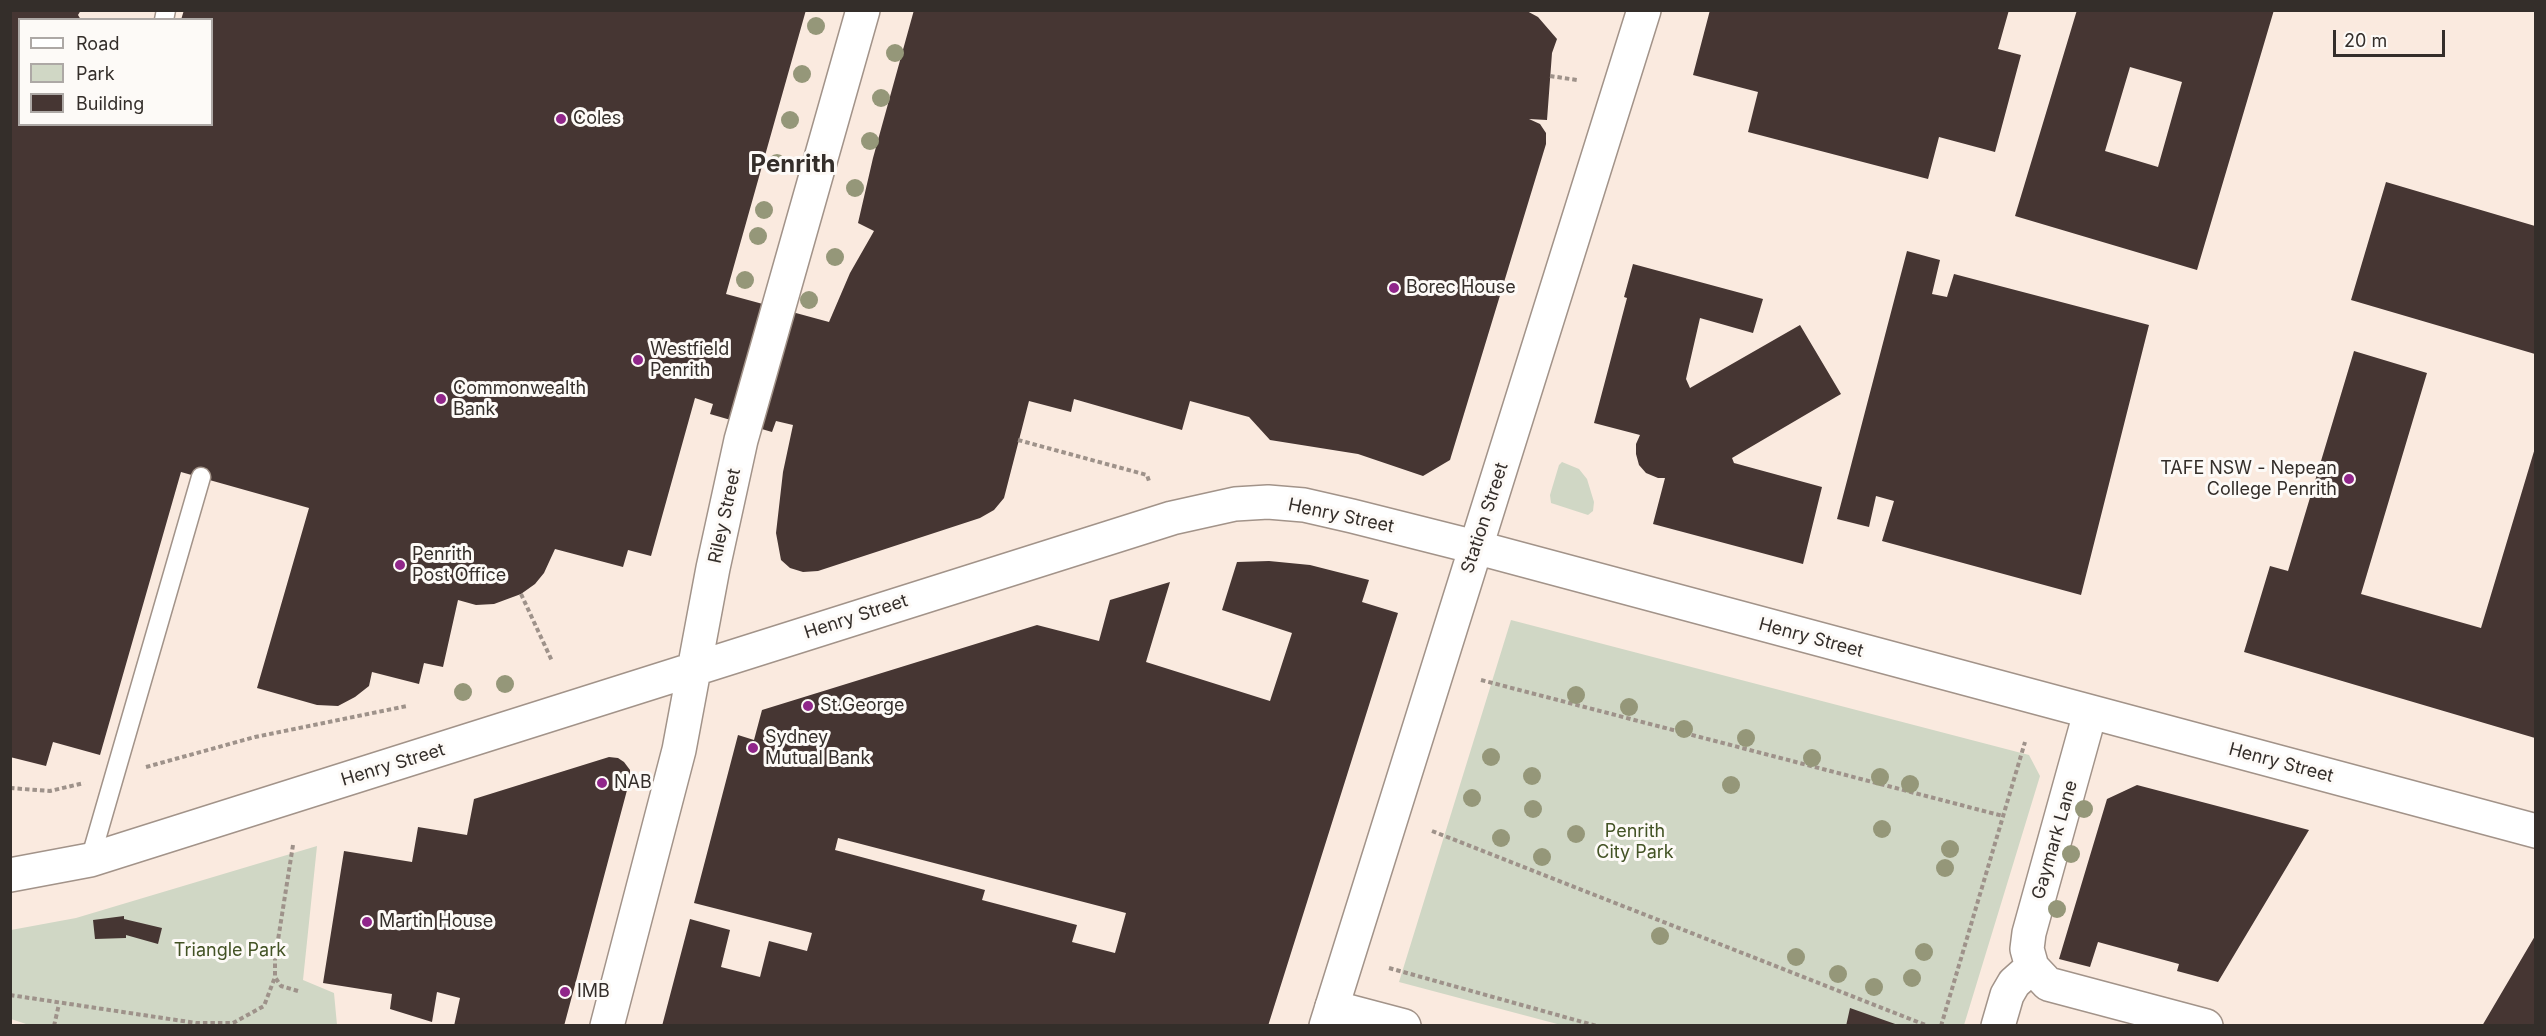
<!DOCTYPE html>
<style>
body{margin:0}
#map{position:relative;width:2546px;height:1036px;overflow:hidden;background:#faeadf;font-family:Inter,sans-serif}
canvas{display:block}
.frame{position:absolute;inset:0;border:12px solid #342e2a;pointer-events:none}
.legend{position:absolute;left:18px;top:18px;width:195px;height:108px;box-sizing:border-box;background:#fdfaf7;border:2px solid #ada8a5;margin:0;padding:8px 10px;list-style:none;font-size:18px;color:#342e2a}
.legend li{display:flex;align-items:center;gap:12px;height:30px}
.legend b{width:30px;border:2px solid #ada8a5}
.scale{position:absolute;left:2333px;top:30px;width:112px;height:27px;box-sizing:border-box;border:3px solid #342e2a;border-top:0;padding-left:8px;font-size:18px;line-height:21px;white-space:nowrap;color:#342e2a;-webkit-text-stroke:4px #fdfaf7;paint-order:stroke}
</style>
<div id="map">
<canvas width="2546" height="1036"></canvas>
<div class="frame"></div>
<ul class="legend">
<li><b style="height:8px;background:#fff"></b>Road</li>
<li><b style="height:16px;background:#d0d7c5"></b>Park</li>
<li><b style="height:16px;background:#463633"></b>Building</li>
</ul>
<div class="scale">20 m</div>
</div>
<script>
const g = document.querySelector('canvas').getContext('2d');
g.lineJoin = 'round';
function paint(path, color) { g.fillStyle = color; g.fill(path, 'evenodd'); }
const shape = rows => new Path2D(rows.map(r => 'M' + r).join(''));
function strokePath(path, color, width, dash) { g.strokeStyle = color; g.lineWidth = width; g.lineCap = dash ? 'butt' : 'round'; g.setLineDash(dash || []); g.stroke(path); }
function label(font, color, halo, rows, align = 'center') {
  g.font = font + ' Inter,sans-serif'; g.lineWidth = 6; g.setLineDash([]); g.textBaseline = 'middle'; g.strokeStyle = halo; g.fillStyle = color; for (const [text, x, y, turn = 0] of rows) {
    g.save(); g.translate(x, y); g.rotate((+turn || 0) * Math.PI / 180); g.textAlign = isNaN(turn) ? turn : align; if (halo) g.strokeText(text, 0, 0); g.fillText(text, 0, 0); g.restore();
  }
}
paint(shape([
 [1562,462,1579,469,1587,479,1594,502,1593,511,1588,515,1551,503,1550,495,1559,465],
 [1511,620,2029,755,2040,776,1964,1025,1561,1025,1399,982],
 [317,846,303,980,334,993,337,1025,32,1026,11,1019,11,930,76,918]
]), '#d0d7c5');
paint(shape([
 [10,10,81,10,78,15,81,20,20,20,20,124,212,124,212,20,181,20,184,10,806,10,726,294,829,322,850,273,874,231,858,223,873,158,914,10,1525,10,1538,17,1557,39,1552,53,1547,120,1529,119,1540,124,1546,133,1546,144,1450,460,1423,476,1358,454,1270,440,1249,417,1190,401,1182,430,1074,399,1071,412,1029,401,1004,498,994,510,980,518,818,571,803,572,790,568,781,560,776,533,783,472,793,425,776,421,772,432,710,414,713,404,695,398,651,556,628,550,623,567,555,549,544,573,535,584,521,594,494,604,476,605,458,600,443,667,424,663,419,684,372,672,369,686,355,697,338,706,317,705,257,688,309,508,181,472,100,755,53,742,46,766,10,757],
 [1710,10,2009,10,1998,49,2021,55,1995,152,1939,137,1928,179,1748,132,1758,92,1693,75],
 [2077,10,2274,10,2197,270,2015,216],
 [2130,67,2182,82,2158,167,2105,151],
 [2386,182,2535,226,2535,354,2351,300],
 [1907,251,1940,260,1932,294,1947,297,1954,274,2149,325,2081,595,1882,541,1894,501,1876,496,1869,527,1837,519],
 [1633,264,1763,299,1753,333,1700,318,1686,379,1690,388,1800,325,1841,394,1732,458,1734,463,1822,487,1803,564,1653,524,1665,478,1658,478,1646,473,1639,465,1636,454,1636,444,1640,435,1594,423,1627,298,1624,297],
 [2354,351,2427,373,2361,594,2481,628,2535,448,2535,738,2244,652,2270,566,2288,571],
 [1269,561,1310,565,1369,580,1362,602,1398,613,1268,1026,662,1026,690,919,730,930,721,967,760,977,769,941,807,951,812,933,694,903,738,735,754,740,762,710,1037,625,1099,641,1110,600,1170,582,1146,662,1270,701,1292,633,1222,610,1237,562],
 [838,838,1126,913,1115,953,1072,942,1077,925,982,900,985,890,835,850],
 [609,757,618,758,624,762,630,770,630,779,564,1026,454,1026,460,998,437,992,432,1022,390,1009,392,994,323,983,344,851,412,862,418,827,467,835,474,799],
 [2137,785,2309,830,2218,982,2177,971,2179,964,2098,942,2090,967,2059,959,2107,799],
 [124,916,124,919,162,928,158,944,126,935,126,938,95,939,93,920],
 [2535,936,2535,1026,2482,1026],
 [1850,1008,1898,1025,1898,1026,1846,1026]
]), '#463633');
const lane = shape([
 [164,20,166,10],
 [90,860,201,477]
]);
const street = shape([
 [2090,713,2029,933,2027,949,2032,967,2048,984,2206,1026],
 [1332,1007,1404,1026],
 [1998,1026,2007,995,2014,983,2032,967]
]);
const secondary = shape([
 [10,875,90,860,1172,518,1235,504,1268,502,1304,505,1352,516,1475,547,2536,831],
 [607,1026,679,750,713,568,741,440,863,10],
 [1326,1026,1644,10]
]);
strokePath(lane, '#a29389', 21);
strokePath(street, '#a29389', 36);
strokePath(secondary, '#a29389', 36);
strokePath(shape([
 [1550,76,1577,80],
 [1018,440,1147,475,1149,481],
 [521,594,552,661],
 [1481,680,2003,816],
 [146,767,255,737,407,706],
 [10,788,50,791,84,783],
 [1432,831,1928,1026],
 [293,845,275,959,275,977,281,986,298,991],
 [1389,968,1597,1026],
 [10,995,196,1023,233,1023,264,1006,275,977],
 [54,1026,59,1004],
 [1941,1026,2025,742]
]), '#9e928a', 4, [4.5, 3]);
strokePath(lane, '#fff', 18);
strokePath(street, '#fff', 33);
strokePath(secondary, '#fff', 33);
g.fillStyle = '#959779';
for (const [x, y] of [
 [816,26],
 [895,53],
 [802,74],
 [881,98],
 [790,120],
 [870,141],
 [777,163],
 [855,188],
 [764,210],
 [758,236],
 [835,257],
 [745,280],
 [809,300],
 [505,684],
 [463,692],
 [1576,695],
 [1629,707],
 [1684,729],
 [1746,738],
 [1491,757],
 [1812,758],
 [1532,776],
 [1880,777],
 [1910,784],
 [1731,785],
 [1472,798],
 [1533,809],
 [2084,809],
 [1882,829],
 [1576,834],
 [1501,838],
 [1950,849],
 [2071,854],
 [1542,857],
 [1945,868],
 [2057,909],
 [1660,936],
 [1924,952],
 [1796,957],
 [1838,974],
 [1912,978],
 [1874,987]
]) { g.beginPath(); g.arc(x, y, 9, 0, 2 * Math.PI); g.fill(); }
for (const [x, y, r, color] of [
 [561,119,6,"#90268a"],
 [1394,288,6,"#90268a"],
 [638,360,6,"#90268a"],
 [441,399,6,"#90268a"],
 [2349,479,6,"#90268a"],
 [400,565,6,"#90268a"],
 [808,706,6,"#90268a"],
 [753,748,6,"#90268a"],
 [602,783,6,"#90268a"],
 [367,922,6,"#90268a"],
 [565,992,6,"#90268a"]
]) { const dot = new Path2D(); dot.arc(x, y, r, 0, 2 * Math.PI); g.fillStyle = color; g.fill(dot); strokePath(dot, '#fdfaf7', 2); }
label('18px', '#342e2a', '#fdfaf7', [
 ["Coles",573,119],
 ["Borec House",1406,288],
 ["Westfield",650,350],
 ["Penrith",650,371],
 ["Commonwealth",453,389],
 ["Bank",453,410],
 ["TAFE NSW - Nepean",2337,469,"right"],
 ["College Penrith",2337,490,"right"],
 ["Penrith",412,555],
 ["Post Office",412,576],
 ["St.George",820,706],
 ["Sydney",765,738],
 ["Mutual Bank",765,759],
 ["NAB",614,783],
 ["Martin House",379,922],
 ["IMB",577,992]
], 'left');
label('18px', '#342e2a', '#fdfaf7', [
 ["Riley Street",725,516,-78],
 ["Henry Street",1341,516,12],
 ["Station Street",1485,518,-72],
 ["Henry Street",856,617,-18],
 ["Henry Street",1811,638,15],
 ["Henry Street",2281,763,15],
 ["Henry Street",393,765,-17],
 ["Gaymark Lane",2055,840,-74]
]);
label('18px', '#435325', '#fdfaf7', [
 ["Penrith",1635,832],
 ["City Park",1635,853],
 ["Triangle Park",230,951]
]);
label('bold 24px', '#342e2a', '#fdfaf7', [
 ["Penrith",793,165]
]);
</script>
